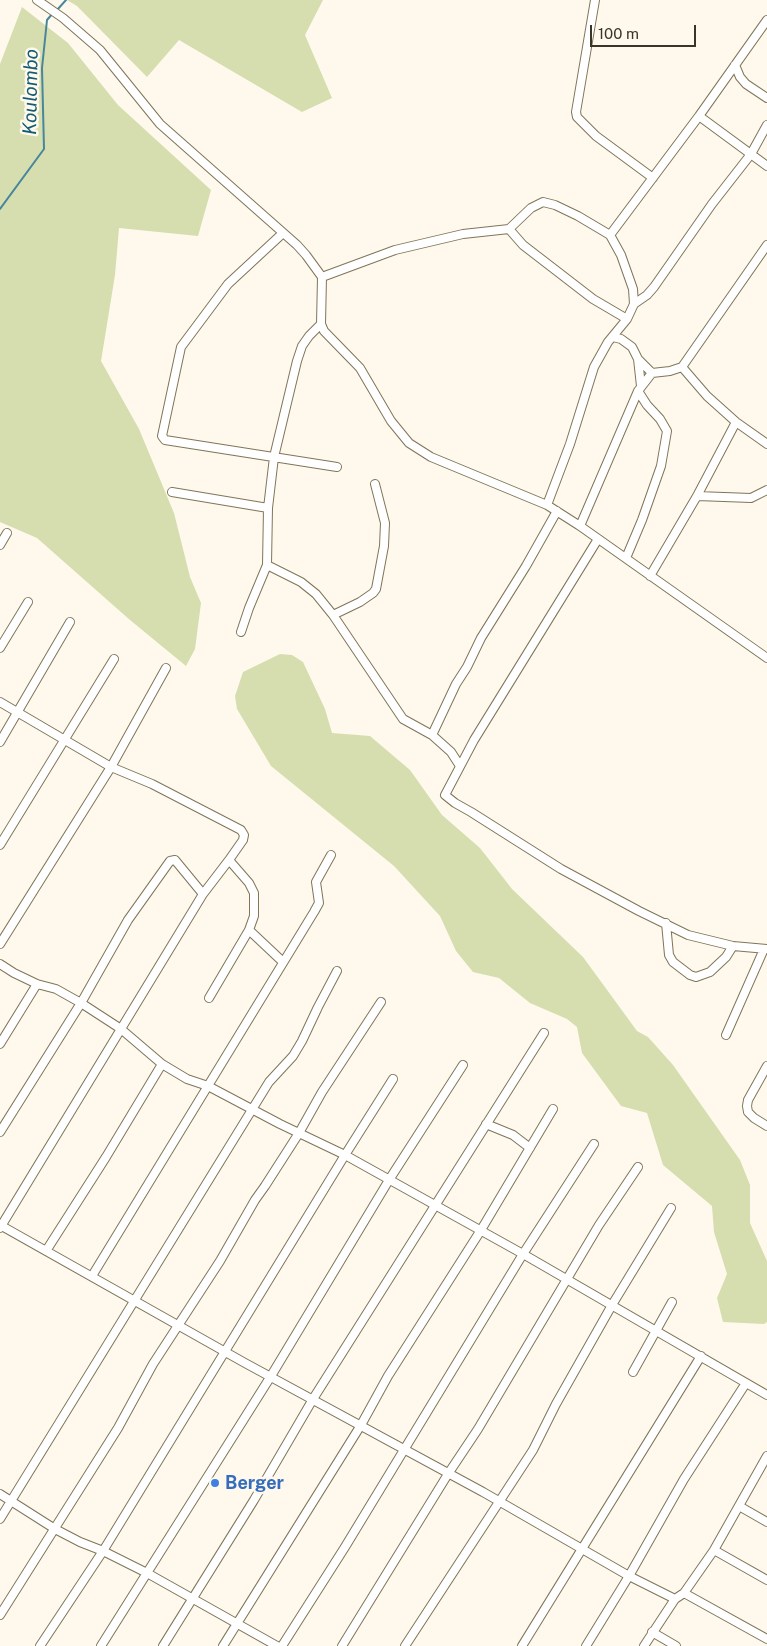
<!DOCTYPE html>
<style>
body{margin:0}
#map{position:relative;width:767px;height:1646px;overflow:hidden;background:#fef9ec;font-family:"Public Sans",sans-serif}
canvas{display:block}
.scale{position:absolute;left:590px;top:25px;width:106px;height:22px;box-sizing:border-box;border:2px solid #3a3529;border-top:0;padding-left:6px;font-size:15px;line-height:18px;white-space:nowrap;color:#3a3529;-webkit-text-stroke:4px #fef9ec;paint-order:stroke}
</style>
<div id="map">
<canvas width="767" height="1646"></canvas>
<div class="scale">100 m</div>
</div>
<script>
const g = document.querySelector('canvas').getContext('2d');
g.lineJoin = 'round';
function paint(path, color) { g.fillStyle = color; g.fill(path, 'evenodd'); }
const shape = rows => new Path2D(rows.map(r => 'M' + r).join(''));
function strokePath(path, color, width, dash) { g.strokeStyle = color; g.lineWidth = width; g.lineCap = dash ? 'butt' : 'round'; g.setLineDash(dash || []); g.stroke(path); }
function label(font, color, halo, rows, align = 'center') {
  g.font = font + ' "Public Sans",sans-serif'; g.lineWidth = 5; g.setLineDash([]); g.textBaseline = 'middle'; g.strokeStyle = halo; g.fillStyle = color; for (const [text, x, y, turn = 0] of rows) {
    g.save(); g.translate(x, y); g.rotate((+turn || 0) * Math.PI / 180); g.textAlign = isNaN(turn) ? turn : align; if (halo) g.strokeText(text, 0, 0); g.fillText(text, 0, 0); g.restore();
  }
}
paint(shape([
 [67,0,323,0,305,35,332,98,302,112,179,40,147,77,77,6],
 [22,7,68,43,118,105,211,190,198,236,119,228,115,275,101,361,139,429,174,513,190,577,201,603,195,649,186,666,130,620,37,538,0,522,0,64],
 [280,654,292,655,303,662,325,709,332,733,370,736,410,770,442,815,480,848,512,889,583,957,637,1031,648,1037,673,1065,740,1160,750,1185,750,1223,767,1261,767,1322,764,1324,723,1322,717,1298,727,1274,714,1232,712,1206,663,1165,647,1113,621,1106,582,1053,577,1027,567,1019,530,1003,499,978,473,972,456,951,440,916,394,866,271,766,237,709,235,696,243,672]
]), '#d6deaf');
strokePath(shape([
 [57,10,66,0],
 [0,209,44,149,42,68,47,20,53,13]
]), '#47869c', 2);
const minor = shape([
 [37,0,63,18,100,50,160,124,297,245,306,255,322,277,321,324,324,331,360,368,391,421,409,443,431,457,547,505,580,526,767,658],
 [595,0,576,112,577,117,596,136,653,178],
 [735,65,740,77,746,84,767,98],
 [699,116,767,166],
 [509,229,523,245,593,299,627,319],
 [283,233,228,284,181,347,162,436,165,440,337,467],
 [610,235,699,116,767,20],
 [322,277,395,250,463,234,509,229,531,208,543,202,555,205,578,216,610,235,621,255,633,289,634,304,627,319,608,342,594,367,570,444,547,505],
 [634,304,647,295,654,287,712,204,751,154,767,125],
 [613,337,621,339,632,347,638,359,641,386],
 [638,359,652,373,670,371,682,367,707,396,736,422,767,444],
 [682,367,767,245],
 [172,492,268,508],
 [697,496,751,498,767,490],
 [580,526,638,391,652,373],
 [598,539,474,740,445,795,455,803,471,812,561,869,639,911,688,935,733,946,767,949],
 [0,545,7,533],
 [626,558,642,520,661,466,667,431,660,419,647,405,638,391],
 [267,565,301,582,316,594,333,615,403,719,432,735,456,684,467,667,481,638,526,566,557,511],
 [650,576,697,496,736,422],
 [333,615,360,602,373,593,376,589,384,546,385,523,375,484],
 [241,632,249,608,267,565,268,508,274,457,297,361,302,346,309,336,321,324],
 [0,648,28,602],
 [0,702,111,767,152,784,241,830,244,835,243,840,229,860,203,894,0,1228],
 [432,735,451,752,460,766],
 [0,742,70,622],
 [0,845,114,659],
 [666,923,669,955,673,962,690,975,696,977,710,972,726,957,733,946],
 [249,930,283,962],
 [0,944,111,767,166,668],
 [0,964,14,973,37,984,56,989,81,1003,121,1029,162,1064,187,1079,208,1086,280,1124,345,1155,523,1254,767,1395],
 [209,998,249,930,254,916,254,893,249,883,229,860],
 [726,1035,764,949],
 [0,1044,37,984],
 [767,1066,748,1100,747,1106,748,1112,754,1118,767,1126],
 [486,1124,513,1135,530,1148],
 [0,1132,81,1003,128,920,170,861,175,860,203,894],
 [0,1225,245,1363,483,1492,629,1576,675,1599],
 [46,1251,106,1157,162,1064],
 [92,1276,314,912,319,903,316,882,331,855],
 [633,1372,672,1302],
 [0,1494,55,1529,80,1542,103,1551,147,1573,277,1646],
 [739,1506,767,1522],
 [0,1519,269,1082,293,1056,302,1041,318,1007,337,971],
 [714,1550,767,1580],
 [684,1593,767,1639],
 [0,1615,118,1428,153,1364,220,1261,255,1200,265,1186,299,1133,322,1092,381,1002],
 [652,1632,676,1646],
 [40,1646,103,1551,345,1155,393,1079],
 [101,1646,271,1376,389,1180,463,1065],
 [163,1646,254,1500,313,1399,544,1033],
 [223,1646,361,1425,388,1376,481,1230,553,1109],
 [282,1646,345,1547,523,1254,594,1144],
 [342,1646,448,1474,478,1429,599,1225,638,1167],
 [405,1646,533,1450,556,1404,612,1305,671,1208],
 [522,1646,701,1356],
 [586,1646,629,1576,684,1479,746,1383],
 [644,1646,675,1599,684,1593,714,1550,767,1456]
]);
strokePath(minor, '#807559', 10);
strokePath(minor, '#fff', 8);
for (const [x, y, r, color] of [
 [215,1483,5,"#3f7fe0"]
]) { const dot = new Path2D(); dot.arc(x, y, r, 0, 2 * Math.PI); g.fillStyle = color; g.fill(dot); strokePath(dot, '#fef9ec', 2); }
label('bold 18px', '#366cbe', '#fef9ec', [
 ["Berger",225,1483]
], 'left');
label('italic 19px', '#135c76', '#fef9ec', [
 ["Koulombo",31,92,-89]
]);
</script>
